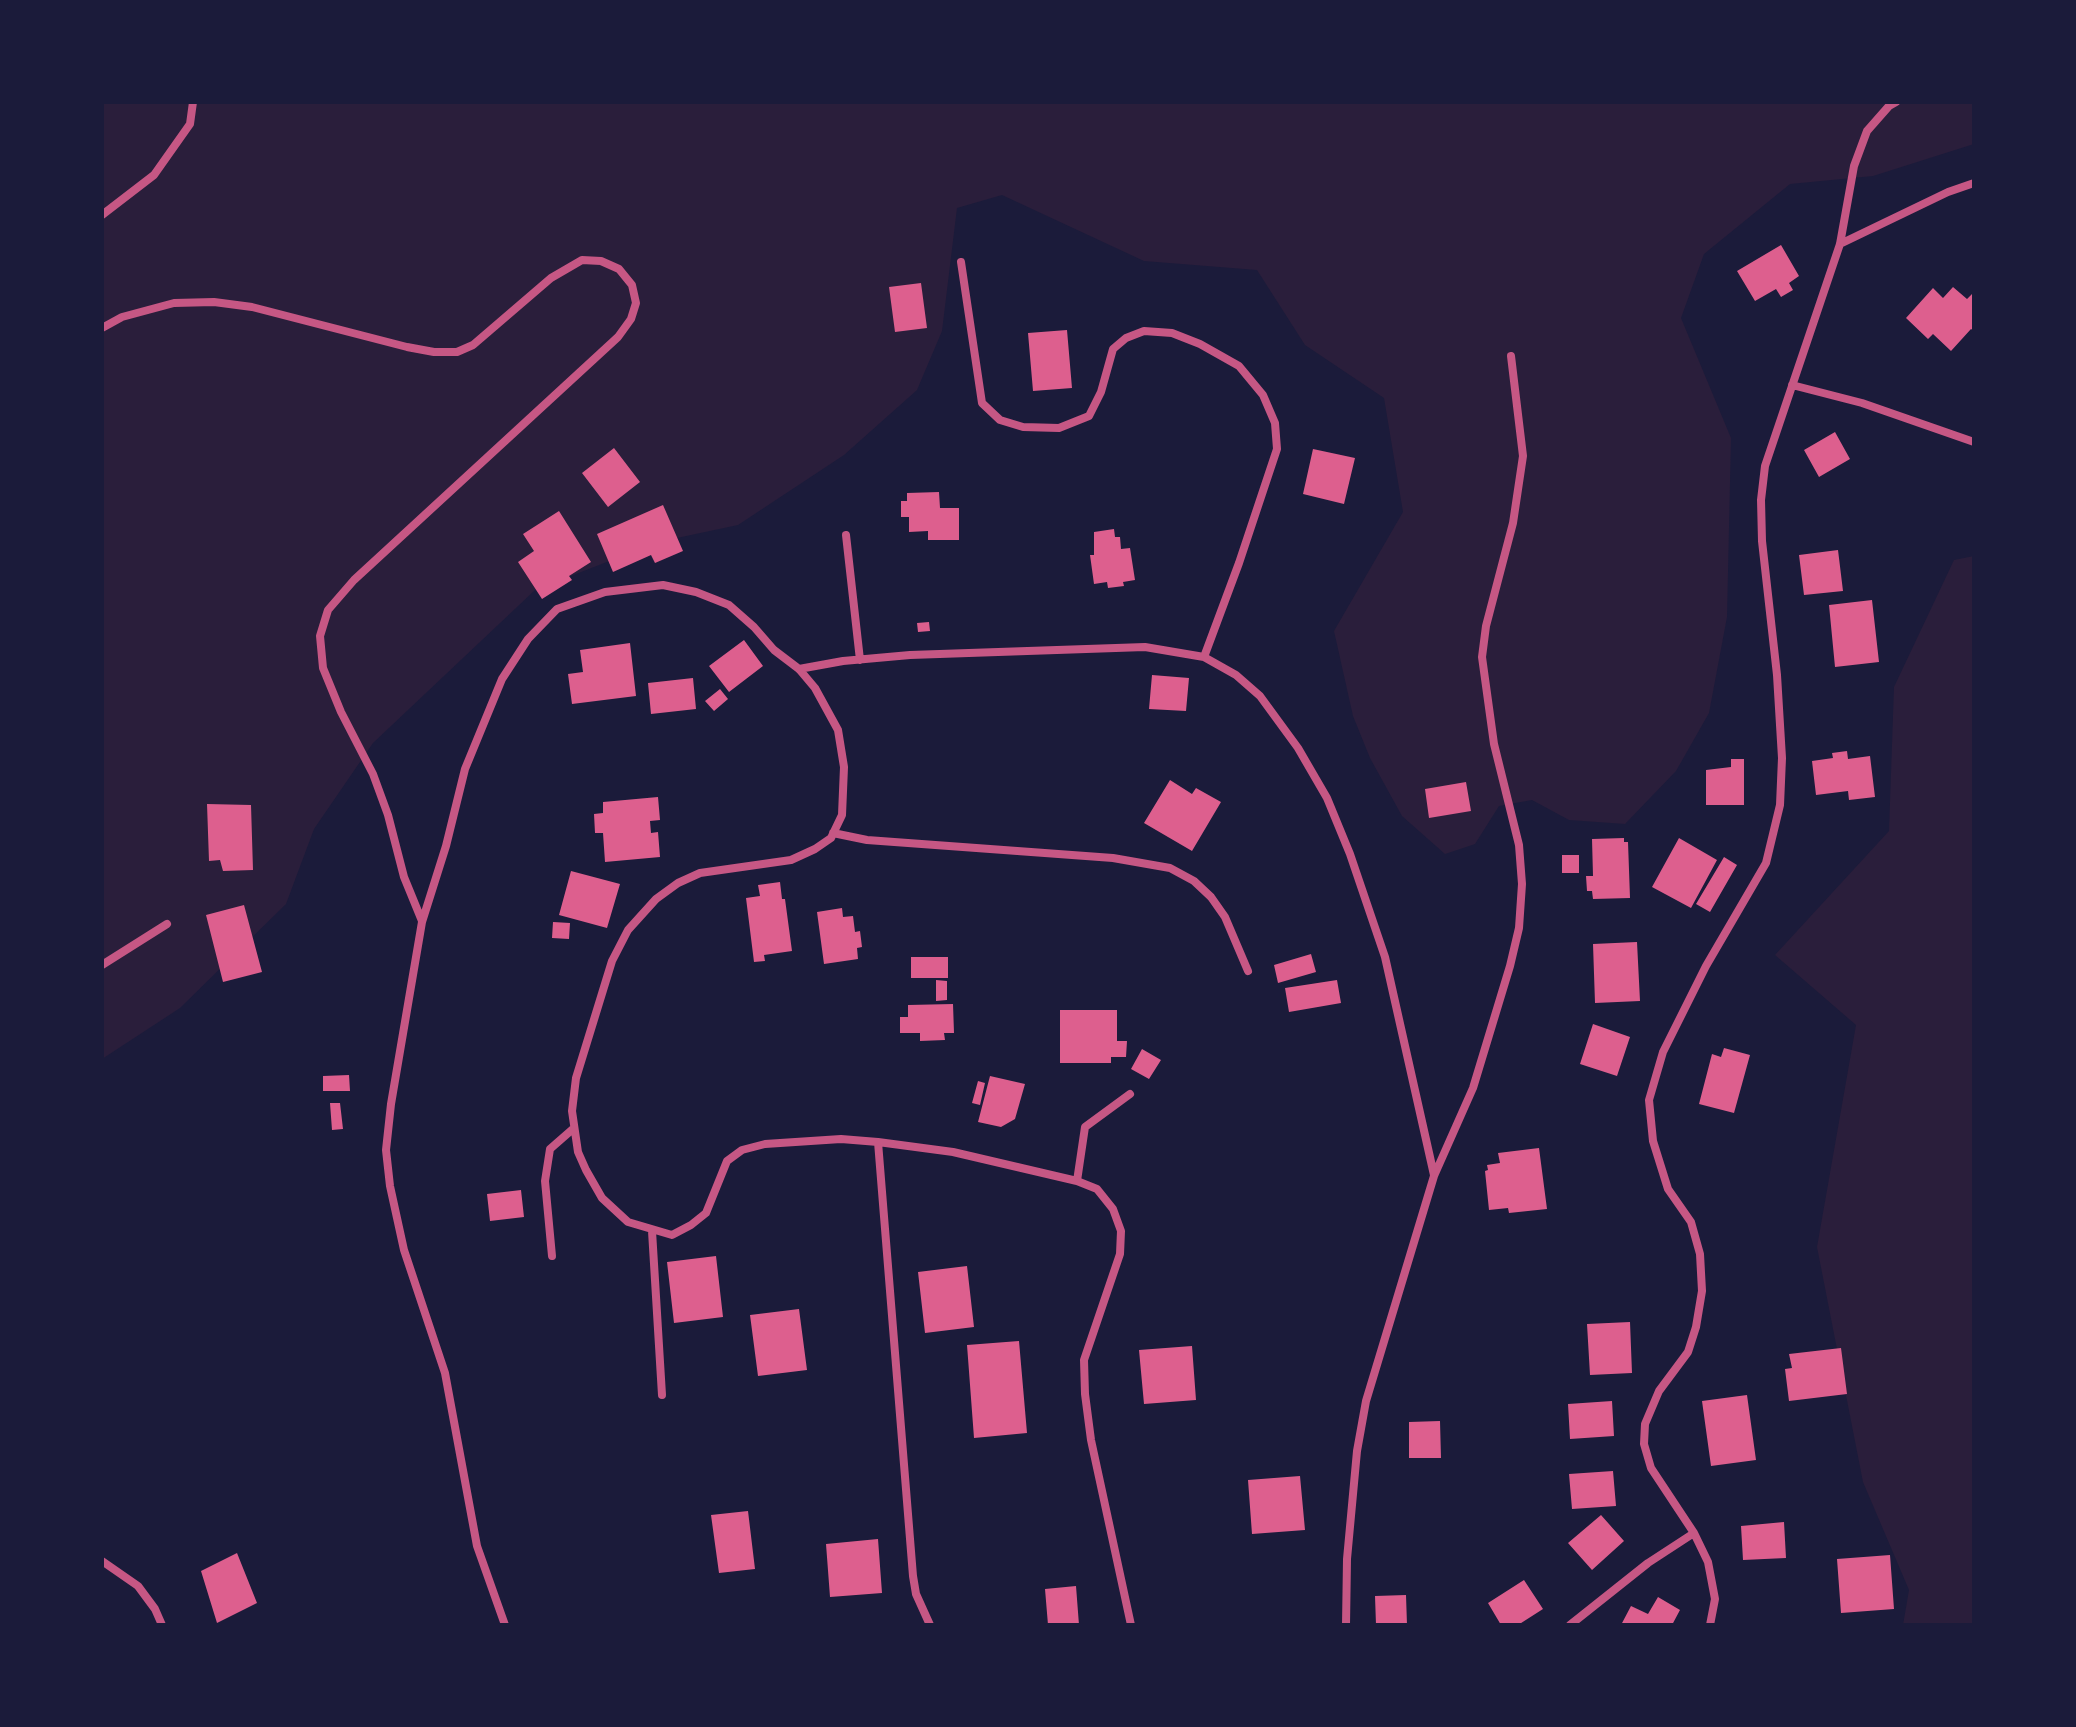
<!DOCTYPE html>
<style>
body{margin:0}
#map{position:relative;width:2076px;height:1727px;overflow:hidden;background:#1b1b3a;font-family:"Archivo Narrow",sans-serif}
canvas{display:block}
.frame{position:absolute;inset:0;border:104px solid #1b1b3a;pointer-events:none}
</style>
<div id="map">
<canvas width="2076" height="1727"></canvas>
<div class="frame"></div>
</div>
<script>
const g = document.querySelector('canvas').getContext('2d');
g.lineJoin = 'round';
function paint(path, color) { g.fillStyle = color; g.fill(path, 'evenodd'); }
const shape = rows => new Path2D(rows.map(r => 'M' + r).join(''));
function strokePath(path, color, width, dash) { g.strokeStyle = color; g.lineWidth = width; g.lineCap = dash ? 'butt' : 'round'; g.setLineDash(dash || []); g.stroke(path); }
paint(shape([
 [102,102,1974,102,1974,144,1873,176,1790,184,1704,254,1681,318,1731,438,1727,617,1709,713,1676,771,1625,824,1569,820,1532,800,1499,806,1475,844,1445,854,1402,816,1370,758,1353,716,1334,631,1403,512,1384,398,1305,345,1257,270,1144,261,1002,195,957,208,942,331,917,390,844,455,738,525,658,542,535,590,373,743,314,829,286,904,180,1008,102,1059],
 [1974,556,1974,1625,1903,1625,1909,1590,1863,1482,1817,1247,1856,1025,1775,955,1889,831,1894,687,1954,560]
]), '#2a1e3b');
paint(shape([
 [1781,245,1799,276,1789,283,1793,290,1781,297,1776,289,1755,301,1737,271],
 [921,283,927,328,895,332,889,287],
 [1953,287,1967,299,1972,294,1974,296,1974,331,1971,329,1951,351,1933,334,1928,339,1906,318,1933,288,1943,298],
 [1067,330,1072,388,1033,391,1028,333],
 [1835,432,1850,459,1819,477,1804,450],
 [614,448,640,482,608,507,582,473],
 [1313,449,1355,458,1344,504,1303,494],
 [939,492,940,508,959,508,959,540,928,540,928,531,909,532,909,517,901,517,901,501,907,501,907,493],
 [663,505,683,551,655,563,651,555,613,572,597,534],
 [559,511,591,562,569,576,572,580,542,599,518,562,534,551,523,534],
 [1114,529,1115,537,1120,537,1121,549,1130,548,1135,580,1123,582,1124,586,1108,588,1107,582,1094,584,1090,555,1094,555,1094,532],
 [1838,550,1843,591,1804,595,1799,555],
 [1872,600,1879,662,1835,667,1829,605],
 [929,622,930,631,918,632,917,623],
 [744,640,763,666,729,692,709,666],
 [630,643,636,696,572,704,568,674,583,672,580,650],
 [1152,675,1189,678,1186,711,1149,709],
 [693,678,696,709,651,714,648,683],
 [720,689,728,699,714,711,705,701],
 [1847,751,1848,759,1870,756,1875,797,1849,800,1848,791,1816,795,1812,761,1833,758,1832,753],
 [1731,759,1744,759,1744,805,1706,805,1706,770,1731,767],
 [1170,780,1192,794,1196,788,1221,802,1192,851,1144,823],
 [1466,782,1471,811,1429,818,1425,789],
 [658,797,660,820,650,821,651,833,658,832,660,857,605,862,603,833,595,833,594,814,603,813,603,802],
 [207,804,251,805,253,870,223,871,220,860,209,861],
 [1624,838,1624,842,1628,842,1630,898,1593,899,1592,891,1587,891,1586,876,1593,876,1592,839],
 [1679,838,1717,860,1691,908,1652,887],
 [1562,855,1579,855,1579,873,1562,873],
 [1724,857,1737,865,1710,912,1696,904],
 [571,871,620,884,607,928,559,915],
 [780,882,782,899,785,899,792,951,764,955,765,961,754,962,746,898,760,896,758,885],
 [244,905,262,972,223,982,206,915],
 [842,908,843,917,853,916,855,932,860,931,862,947,857,948,858,959,824,964,817,912],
 [553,922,570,923,569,939,552,938],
 [1637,942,1640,1001,1595,1003,1593,944],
 [1311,954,1316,972,1278,983,1274,965],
 [911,957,948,957,948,978,911,978],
 [936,980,947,981,947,1000,936,1001],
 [1337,980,1341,1003,1289,1012,1285,988],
 [953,1004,954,1033,944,1033,945,1040,920,1041,920,1033,900,1033,900,1017,908,1017,908,1005],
 [1060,1010,1117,1010,1117,1041,1127,1041,1126,1057,1111,1057,1111,1063,1060,1063],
 [1593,1024,1630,1037,1617,1076,1580,1064],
 [1724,1048,1750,1055,1734,1113,1699,1104,1712,1054,1721,1057],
 [1142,1049,1161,1060,1149,1079,1131,1069],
 [349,1075,350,1091,323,1091,323,1076],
 [990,1076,1025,1084,1015,1119,1001,1127,978,1122],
 [978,1081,985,1083,980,1105,972,1103],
 [330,1103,340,1103,343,1129,332,1130],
 [1539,1148,1547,1209,1509,1213,1508,1208,1489,1210,1485,1171,1488,1170,1487,1165,1500,1163,1498,1153],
 [521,1190,524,1217,490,1221,487,1194],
 [716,1256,723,1317,674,1323,667,1262],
 [967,1266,974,1327,925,1333,918,1272],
 [799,1309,807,1370,758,1376,750,1315],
 [1630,1322,1632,1373,1590,1375,1587,1324],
 [1019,1341,1027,1433,974,1438,967,1345],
 [1192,1346,1196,1400,1144,1404,1139,1350],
 [1841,1348,1847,1394,1789,1401,1785,1369,1792,1368,1789,1354],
 [1747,1395,1756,1460,1711,1466,1702,1401],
 [1612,1401,1614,1436,1570,1439,1568,1404],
 [1440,1421,1441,1458,1409,1458,1409,1422],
 [1613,1471,1616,1506,1572,1509,1569,1474],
 [1300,1476,1305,1530,1252,1534,1248,1480],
 [748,1511,755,1569,719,1573,711,1515],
 [1601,1515,1624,1541,1592,1570,1568,1543],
 [1784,1522,1786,1558,1743,1560,1741,1526],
 [878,1539,882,1593,830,1597,826,1544],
 [237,1553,257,1603,217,1623,201,1571],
 [1890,1555,1894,1609,1841,1613,1837,1559],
 [1524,1580,1543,1609,1518,1625,1501,1625,1488,1603],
 [1076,1586,1079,1625,1048,1625,1045,1589],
 [1406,1595,1407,1625,1376,1625,1375,1596],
 [1658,1597,1680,1610,1672,1625,1621,1625,1631,1606,1648,1614]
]), '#dd5f8e');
strokePath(shape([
 [102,215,154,175,190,124,193,102],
 [1840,244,1948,192,1974,183],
 [961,262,982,403,1000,420,1023,427,1059,428,1089,416,1101,392,1113,349,1126,338,1144,331,1172,333,1200,344,1239,366,1263,395,1275,423,1277,449,1239,563,1204,657],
 [102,328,122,317,174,303,214,302,252,307,407,347,434,352,457,352,473,345,551,278,582,260,601,261,619,269,632,285,636,303,631,319,618,337,354,580,328,610,320,636,323,668,341,712,373,774,388,815,404,877,422,921],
 [1792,385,1862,403,1974,442],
 [846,535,860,660],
 [799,669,843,661,910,655,1145,647,1204,657,1236,675,1260,696,1298,748,1327,798,1350,854,1385,957,1434,1175],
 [833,833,867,840,1113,858,1170,868,1194,881,1211,897,1225,917,1248,971],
 [102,965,167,924],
 [878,1142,913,1576,916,1594,930,1625],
 [1077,1181,1085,1127,1130,1094],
 [652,1231,662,1395],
 [552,1256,545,1181,550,1149,574,1128],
 [102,1561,138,1586,155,1609,162,1625],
 [505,1625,477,1546,445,1373,404,1250,390,1186,386,1150,391,1104,422,922,446,846,465,769,502,679,528,639,557,609,605,592,663,585,696,592,729,605,754,627,774,650,799,669,815,688,838,730,844,767,842,815,831,838,815,849,791,860,700,873,678,883,656,899,628,930,612,961,576,1078,572,1111,578,1152,586,1170,602,1198,628,1222,672,1235,691,1225,706,1213,727,1161,742,1150,765,1144,841,1139,878,1142,953,1152,1077,1181,1097,1189,1113,1209,1121,1231,1120,1254,1084,1360,1085,1394,1091,1440,1131,1625],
 [1346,1625,1347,1559,1357,1451,1366,1401,1434,1176,1473,1088,1510,966,1519,928,1522,884,1519,845,1494,744,1482,657,1486,626,1513,523,1523,456,1511,356],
 [1570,1625,1648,1563,1694,1533],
 [1710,1625,1715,1599,1708,1562,1694,1533,1651,1468,1644,1444,1645,1424,1659,1391,1688,1352,1696,1327,1702,1291,1700,1254,1691,1222,1668,1189,1653,1141,1649,1100,1663,1052,1706,966,1766,863,1780,805,1782,758,1777,675,1762,541,1761,500,1765,466,1840,244,1854,166,1867,131,1889,106,1896,102]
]), '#c65784', 8);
</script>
